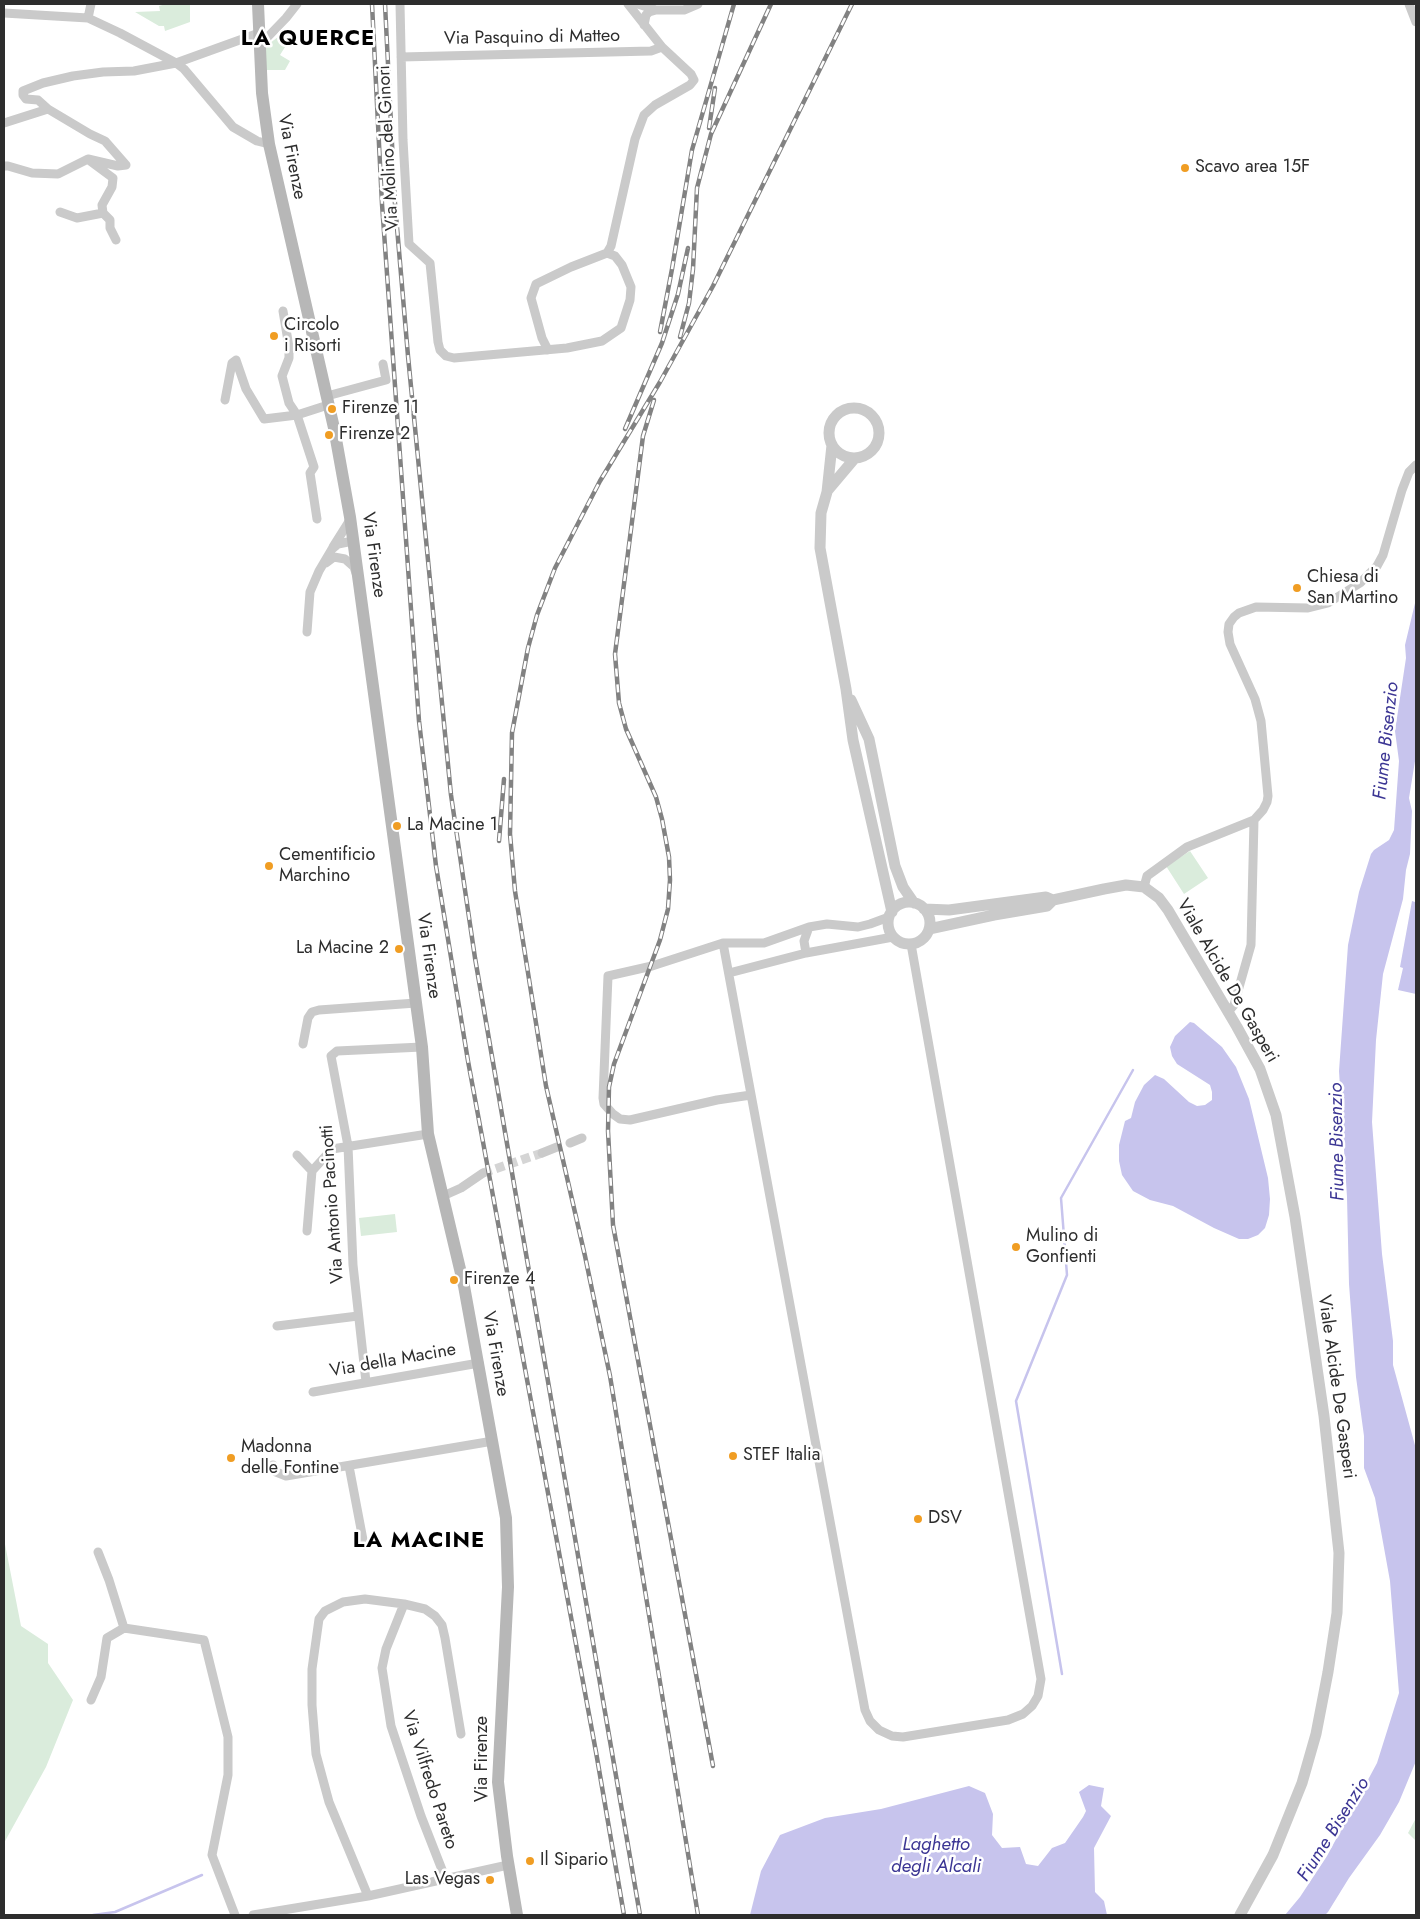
<!DOCTYPE html>
<style>
body{margin:0}
#map{position:relative;width:1420px;height:1919px;overflow:hidden;background:#fff;font-family:Jost,sans-serif}
canvas{display:block}
.frame{position:absolute;inset:0;border:5px solid #2d2d2d;pointer-events:none}
</style>
<div id="map">
<canvas width="1420" height="1919"></canvas>
<div class="frame"></div>
</div>
<script>
const g = document.querySelector('canvas').getContext('2d');
g.lineJoin = 'round';
function paint(path, color) { g.fillStyle = color; g.fill(path, 'evenodd'); }
const shape = rows => new Path2D(rows.map(r => 'M' + r).join(''));
function strokePath(path, color, width, dash) { g.strokeStyle = color; g.lineWidth = width; g.lineCap = dash ? 'butt' : 'round'; g.setLineDash(dash || []); g.stroke(path); }
function label(font, color, halo, rows, align = 'center') {
  g.font = font + ' Jost,sans-serif'; g.lineWidth = 5; g.setLineDash([]); g.textBaseline = 'middle'; g.strokeStyle = halo; g.fillStyle = color; for (const [text, x, y, turn = 0] of rows) {
    g.save(); g.translate(x, y); g.rotate((+turn || 0) * Math.PI / 180); g.textAlign = isNaN(turn) ? turn : align; if (halo) g.strokeText(text, 0, 0); g.fillText(text, 0, 0); g.restore();
  }
}
paint(shape([
 [166,4,190,4,190,22,165,31,164,26,159,26,135,12,160,11,159,6],
 [285,28,292,36,280,55,290,61,285,70,265,70,266,46,278,37],
 [1190,851,1208,878,1184,894,1166,866],
 [395,1214,397,1232,361,1236,359,1218],
 [4,1539,21,1626,48,1644,48,1663,73,1700,46,1767,4,1843],
 [1416,1818,1416,1841,1408,1833]
]), '#daecdc');
paint(shape([
 [1416,599,1416,755,1409,798,1412,811,1410,854,1406,870,1403,899,1383,974,1376,1040,1372,1122,1382,1254,1393,1341,1393,1365,1416,1449,1416,1761,1399,1802,1380,1835,1349,1878,1328,1912,1325,1915,1285,1915,1300,1897,1327,1856,1377,1763,1399,1693,1390,1581,1375,1498,1364,1468,1364,1436,1356,1377,1349,1284,1347,1197,1339,1071,1348,945,1359,892,1371,854,1374,850,1389,840,1394,830,1399,761,1395,731,1406,658,1405,645],
 [1416,899,1416,994,1398,990,1403,968,1400,967,1412,901,1415,902],
 [1190,1022,1194,1023,1222,1047,1236,1067,1249,1099,1268,1178,1270,1199,1269,1215,1265,1228,1258,1235,1248,1239,1239,1239,1214,1228,1173,1206,1150,1200,1133,1191,1122,1175,1119,1161,1119,1145,1125,1121,1131,1118,1135,1102,1144,1085,1155,1075,1164,1079,1189,1102,1197,1106,1205,1105,1212,1100,1212,1092,1210,1085,1177,1064,1172,1056,1170,1047,1175,1036],
 [1089,1785,1104,1788,1101,1806,1111,1816,1094,1848,1095,1892,1104,1901,1107,1915,750,1915,761,1871,780,1835,825,1818,881,1809,969,1786,985,1793,993,1814,992,1835,1002,1848,1020,1847,1026,1864,1038,1866,1052,1848,1065,1843,1083,1817,1086,1811,1079,1792]
]), '#c7c4ed');
strokePath(shape([
 [1062,1674,1016,1401,1067,1275,1061,1198,1133,1070],
 [93,1915,115,1912,202,1875]
]), '#c7c4ed', 2.5);
strokePath(shape([
 [483,1173,542,1153]
]), '#d5d5d5', 9, [9, 4.5]);
strokePath(shape([
 [400,4,403,140,409,244,430,263,438,342,440,350,446,356,454,358,567,348,602,341,621,328,630,300,631,287,622,265,615,256,607,253,611,246,635,139,644,115,655,105,690,85,694,80,691,74,662,47,628,4],
 [638,4,656,10],
 [1409,4,1416,22],
 [4,13,88,18,120,33,176,63,184,69,233,127,257,141,269,144],
 [88,18,91,4],
 [644,25,646,15,649,12,656,10,684,10,698,4],
 [260,45,286,18,297,4],
 [401,57,651,51,662,47],
 [4,123,48,109],
 [88,159,118,166,126,165,105,141,90,134,48,109,38,100,26,99,23,95,23,91,43,83,73,76,103,72,134,71,176,63,259,33],
 [90,161,113,178,112,187,102,205,103,213,110,220,110,228,116,240],
 [4,166,8,166,32,173,58,174,88,159],
 [60,212,77,218,103,213],
 [283,311,289,347,289,358,282,376,289,403,297,415,314,467,310,473,317,519],
 [548,350,542,338,531,298,536,284,571,267,607,253],
 [327,396,386,380,383,364],
 [225,400,232,363,236,360,246,389,264,419,297,415,328,405],
 [333,547,350,520],
 [326,563,334,557,345,559,354,567,356,573],
 [307,632,310,592,319,571,332,549,338,544,348,542,354,544],
 [1144,887,1147,876,1187,847,1254,820,1263,810,1267,802,1268,796,1261,721,1255,699,1230,644,1228,632,1229,624,1234,617,1239,613,1256,607,1308,608,1328,603,1360,583,1377,566,1383,555,1402,490,1409,472,1416,465],
 [889,917,870,924,858,927,827,924,809,927,764,943,723,943,865,1710,870,1721,879,1730,892,1736,903,1737,1008,1720,1023,1714,1032,1706,1038,1696,1041,1679,911,944],
 [723,943,652,966,608,976,603,1098,604,1104,613,1114,620,1119,630,1120,717,1100,751,1095],
 [806,953,804,941,809,927],
 [729,973,806,953,893,937],
 [1228,1012,1234,1005,1251,945,1254,820],
 [303,1044,308,1018,312,1012,319,1010,416,1003],
 [570,1143,582,1138],
 [542,1153,557,1147],
 [297,1155,312,1171,332,1149,428,1134],
 [443,1196,461,1188,483,1173],
 [307,1231,312,1171],
 [277,1326,358,1316],
 [366,1382,353,1265,348,1146,331,1056,337,1051,422,1047],
 [313,1392,479,1363],
 [273,1465,276,1472,286,1476,493,1441],
 [349,1466,364,1545],
 [98,1552,109,1580,124,1628],
 [404,1604,386,1649,382,1668,391,1726,421,1816,446,1880],
 [91,1700,101,1677,107,1638,124,1628,204,1640,228,1737,228,1775,212,1855,235,1915],
 [368,1896,329,1802,316,1754,312,1705,312,1669,319,1619,325,1611,343,1602,365,1599,404,1604,425,1609,435,1616,442,1625,445,1638,461,1734],
 [253,1915,368,1896,508,1865]
]), '#cacaca', 9);
strokePath(shape([
 '829 433a25 25 0 1 1 50 0a25 25 0 1 1-50 0Z',
 [832,445,827,492,821,513,820,548,846,689,853,740,892,912],
 [828,490,855,458],
 [851,700,869,739,895,866,903,887,914,903],
 '888 923a21 21 0 1 1 42 0a21 21 0 1 1-42 0Z',
 [924,909,949,910,1046,897,1053,900],
 [929,929,994,915,1047,906,1053,900,1104,889,1126,885,1144,887,1159,898,1168,910,1237,1027,1260,1069,1276,1115,1295,1217,1324,1416,1339,1553,1337,1613,1328,1672,1316,1734,1302,1783,1273,1855,1240,1915]
]), '#cacaca', 11);
strokePath(shape([
 [258,4,262,93,269,144,334,428,350,517,422,1047,428,1134,464,1286,506,1518,508,1587,498,1782,507,1856,517,1915]
]), '#b7b7b7', 12);
const rail = shape([
 [372,4,382,204,419,721,436,866,468,1061,596,1752,624,1915],
 [385,4,395,204,408,356,451,795,475,958,640,1915],
 [709,128,715,88],
 [660,332,672,269,692,150,734,4],
 [680,337,689,303,693,269,697,188,711,134,771,4],
 [654,400,643,436,615,654,619,703,626,729,656,797,662,819,669,857,670,880,668,909,660,940,614,1064,609,1087,608,1131,613,1225,713,1766],
 [625,429,662,343,678,294,688,248],
 [499,841,504,779],
 [698,1915,610,1376,585,1256,546,1086,515,891,510,834,512,733,528,648,537,615,555,568,600,481,660,382,713,286,852,4]
]);
strokePath(rail, '#828282', 4.5);
strokePath(rail, '#fff', 2.5, [8]);
for (const [x, y, r, color] of [
 [1185,168,5,"#f09d23"],
 [274,336,5,"#f09d23"],
 [332,409,5,"#f09d23"],
 [329,435,5,"#f09d23"],
 [1297,588,5,"#f09d23"],
 [397,826,5,"#f09d23"],
 [269,866,5,"#f09d23"],
 [399,949,5,"#f09d23"],
 [1016,1247,5,"#f09d23"],
 [454,1280,5,"#f09d23"],
 [733,1456,5,"#f09d23"],
 [231,1458,5,"#f09d23"],
 [918,1519,5,"#f09d23"],
 [530,1861,5,"#f09d23"],
 [490,1880,5,"#f09d23"]
]) { const dot = new Path2D(); dot.arc(x, y, r, 0, 2 * Math.PI); g.fillStyle = color; g.fill(dot); strokePath(dot, '#fff', 2); }
label('18px', '#2d2d2d', '#fff', [
 ["Via Pasquino di Matteo",532,38,-1],
 ["Via Molino del Ginori",389,148,-93],
 ["Via Firenze",291,157,79],
 ["Via Firenze",373,555,82],
 ["Via Firenze",428,956,82],
 ["Viale Alcide De Gasperi",1227,981,60],
 ["Via Antonio Pacinotti",333,1204,-94],
 ["Via Firenze",495,1354,80],
 ["Via della Macine",393,1361,-10],
 ["Viale Alcide De Gasperi",1336,1387,82],
 ["Via Firenze",483,1759,-90],
 ["Via Vilfredo Pareto",429,1780,72]
]);
label('18px', '#2d2d2d', '#fff', [
 ["Scavo area 15F",1195,168],
 ["Circolo",284,326],
 ["i Risorti",284,347],
 ["Firenze 11",342,409],
 ["Firenze 2",339,435],
 ["Chiesa di",1307,578],
 ["San Martino",1307,599],
 ["La Macine 1",407,826],
 ["Cementificio",279,856],
 ["Marchino",279,877],
 ["La Macine 2",389,949,"right"],
 ["Mulino di",1026,1237],
 ["Gonfienti",1026,1258],
 ["Firenze 4",464,1280],
 ["Madonna",241,1448],
 ["delle Fontine",241,1469],
 ["STEF Italia",743,1456],
 ["DSV",928,1519],
 ["Il Sipario",540,1861],
 ["Las Vegas",480,1880,"right"]
], 'left');
label('italic 19px', '#3c3694', '#fff', [
 ["Fiume Bisenzio",1387,741,-84],
 ["Fiume Bisenzio",1338,1142,-91],
 ["Fiume Bisenzio",1334,1830,-58],
 ["Laghetto",936,1845],
 ["degli Alcali",936,1867]
]);
g.letterSpacing = '1px';
label('bold 22px', '#000', '#fff', [
 ["LA QUERCE",308,40],
 ["LA MACINE",419,1542]
]);
g.letterSpacing = '0px';
</script>
